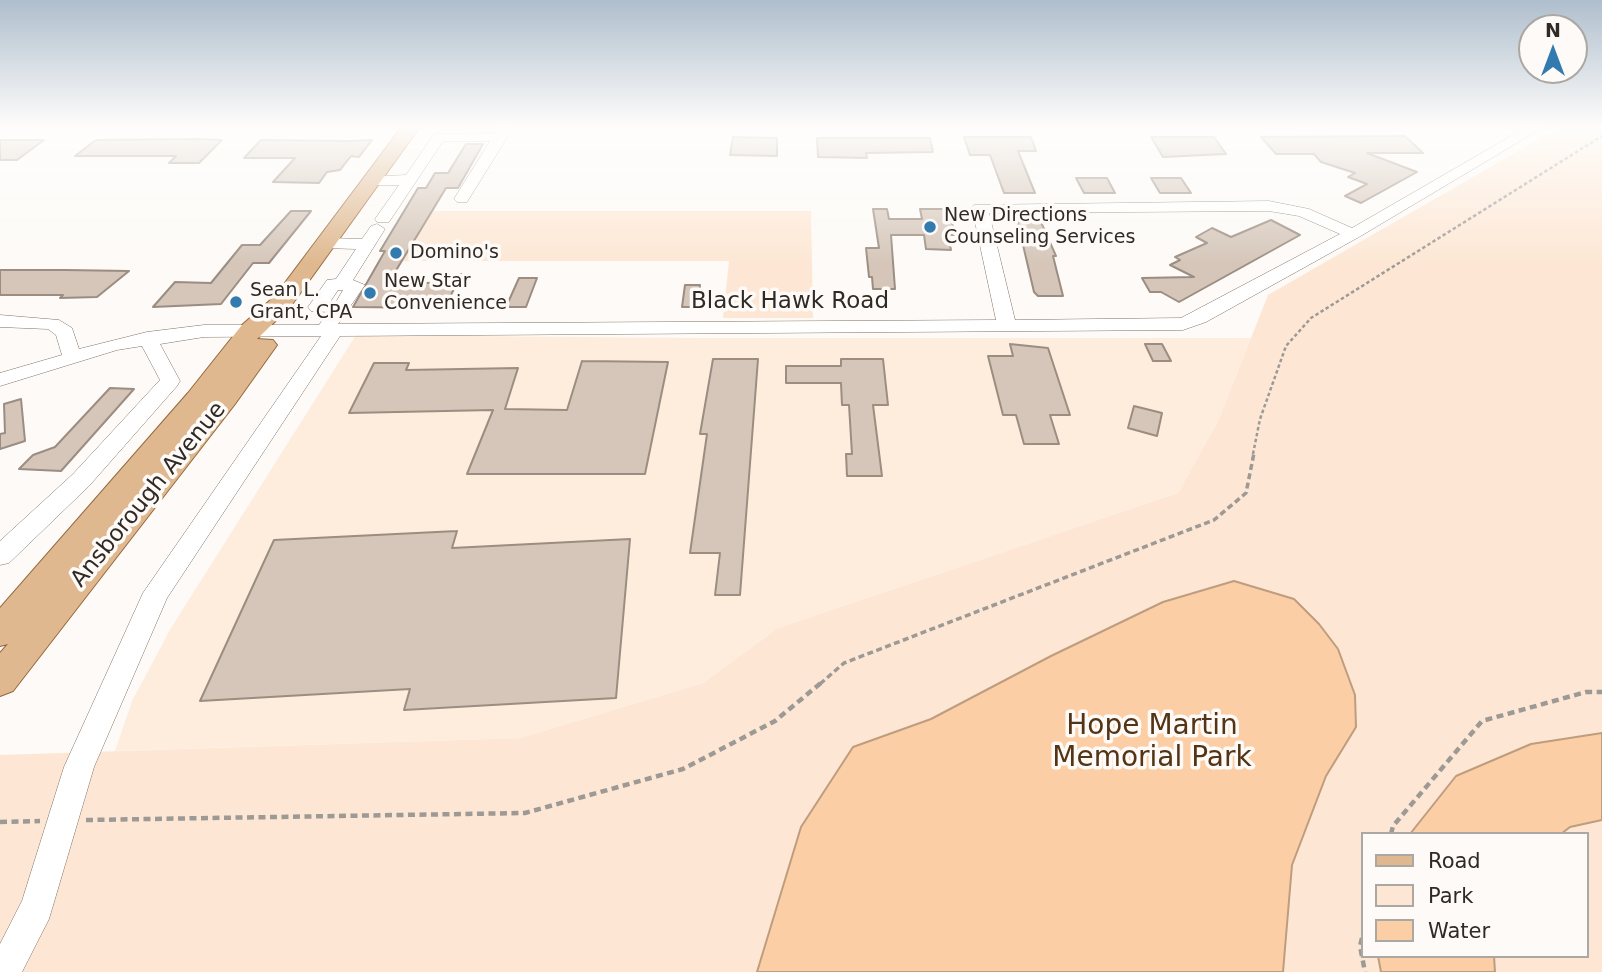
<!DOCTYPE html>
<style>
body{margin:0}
#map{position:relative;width:1602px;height:972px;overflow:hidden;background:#fdfaf7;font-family:"DejaVu Sans",sans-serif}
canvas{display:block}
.legend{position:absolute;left:1361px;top:832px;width:228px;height:126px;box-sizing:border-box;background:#fdfaf7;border:2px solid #aba7a3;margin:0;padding:9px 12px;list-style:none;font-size:21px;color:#302a25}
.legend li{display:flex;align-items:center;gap:14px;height:35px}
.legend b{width:35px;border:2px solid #aba7a3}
.north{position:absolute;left:1518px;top:14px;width:70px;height:70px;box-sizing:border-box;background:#fdfaf7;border:2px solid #aba7a3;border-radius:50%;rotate:0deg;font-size:19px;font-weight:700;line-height:28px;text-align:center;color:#302a25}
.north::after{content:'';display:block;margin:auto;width:24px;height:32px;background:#337aae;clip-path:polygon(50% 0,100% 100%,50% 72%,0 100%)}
</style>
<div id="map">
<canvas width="1602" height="972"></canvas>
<ul class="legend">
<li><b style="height:9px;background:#dfb88f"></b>Road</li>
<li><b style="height:19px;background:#fde7d4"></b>Park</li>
<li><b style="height:19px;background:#fbcea5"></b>Water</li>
</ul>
<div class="north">N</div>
</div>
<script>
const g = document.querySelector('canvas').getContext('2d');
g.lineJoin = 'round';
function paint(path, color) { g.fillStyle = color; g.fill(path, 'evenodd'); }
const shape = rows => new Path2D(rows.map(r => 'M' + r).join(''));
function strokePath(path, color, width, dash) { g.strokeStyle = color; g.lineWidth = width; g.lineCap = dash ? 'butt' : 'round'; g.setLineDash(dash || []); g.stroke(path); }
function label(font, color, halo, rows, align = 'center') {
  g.font = font + ' "DejaVu Sans",sans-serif'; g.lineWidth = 7; g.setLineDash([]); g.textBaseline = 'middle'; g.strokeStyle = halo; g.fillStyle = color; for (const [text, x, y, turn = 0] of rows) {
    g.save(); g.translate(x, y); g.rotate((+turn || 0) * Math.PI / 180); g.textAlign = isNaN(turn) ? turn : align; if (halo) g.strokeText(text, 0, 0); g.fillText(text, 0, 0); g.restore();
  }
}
paint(shape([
 [356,335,695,338,1251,338,1219,419,1178,493,778,628,703,683,520,738,115,751,132,701,171,628]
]), '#feeddd');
paint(shape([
 [1558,128,1602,128,1602,972,0,972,0,755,520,738,703,683,778,628,1178,493,1219,419,1268,295],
 [1362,834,1586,834,1586,956,1362,956],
 [431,211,811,211,813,318,723,318,729,261,402,261]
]), '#fde7d4');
const water = shape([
 [1234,581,1294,599,1319,624,1338,649,1355,695,1356,727,1326,776,1292,865,1283,972,757,972,801,827,853,747,931,719,1051,656,1163,602,1234,581],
 [1602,733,1602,820,1570,827,1561,834,1410,834,1456,776,1531,744,1602,733],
 [1378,956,1494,956,1495,972,1381,972,1378,956]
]);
paint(water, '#fbcea5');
strokePath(water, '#be9d7f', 2);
const building = shape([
 [1405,136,1423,153,1367,153,1417,172,1361,203,1345,196,1367,184,1348,177,1355,173,1321,162,1314,154,1276,154,1261,137,1405,136],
 [733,137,777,138,777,156,730,155,733,137],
 [964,137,1031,137,1036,151,1018,151,1035,193,1004,193,990,155,970,155,964,137],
 [1151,137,1214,137,1226,154,1163,157,1151,137],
 [817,138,930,138,933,152,866,153,867,158,818,157,817,138],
 [0,140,44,140,17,160,0,160,0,140],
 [96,140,201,139,222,140,199,163,169,163,176,156,75,156,96,140],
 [261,140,349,141,372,140,359,157,351,156,340,170,327,172,319,183,273,182,295,158,244,158,261,140],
 [466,144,483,144,458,188,446,188,389,282,433,283,438,274,462,274,444,308,353,307,385,251,380,251,418,188,426,188,435,173,448,173,466,144],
 [1076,178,1107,178,1115,193,1084,193,1076,178],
 [1151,178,1181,178,1191,193,1160,193,1151,178],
 [873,209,887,209,889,219,922,219,920,209,949,209,955,235,948,235,951,250,926,249,924,235,891,235,895,289,873,289,872,277,869,277,866,248,879,248,873,209],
 [291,211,311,211,269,263,253,263,221,304,153,307,175,282,211,283,242,245,260,245,291,211],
 [1271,220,1300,235,1179,302,1161,292,1150,292,1142,278,1194,277,1170,265,1180,260,1175,257,1207,243,1196,237,1212,228,1231,237,1271,220],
 [1017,222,1041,222,1056,256,1053,256,1063,296,1038,296,1034,292,1023,245,1025,245,1017,222],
 [0,270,65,270,129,271,97,297,60,298,63,295,0,295,0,270],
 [519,278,537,278,526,307,506,307,519,278],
 [685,285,700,285,698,307,682,307,685,285],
 [1010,344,1048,348,1070,415,1050,415,1059,444,1024,444,1016,415,1003,415,988,356,1013,356,1010,344],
 [1145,344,1162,344,1171,361,1153,361,1145,344],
 [713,359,758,359,740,595,715,595,720,553,690,553,707,434,700,434,713,359],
 [841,359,883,359,888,405,873,405,882,476,847,476,846,454,852,454,849,405,842,405,841,383,786,383,786,366,841,366,841,359],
 [582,361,668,362,645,474,467,474,493,410,349,413,374,363,409,363,406,370,518,368,505,409,567,410,582,361],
 [110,388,134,389,61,471,19,469,33,455,55,447,110,388],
 [21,399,25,441,0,449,0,434,5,433,4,404,21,399],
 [1134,406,1162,413,1157,436,1128,428,1134,406],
 [457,531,452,548,630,539,616,698,404,710,410,689,200,701,274,540,457,531]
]);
paint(building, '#d5c6b9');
strokePath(building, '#9b8d81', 2);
const minor = shape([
 [499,128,513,128,467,202,457,202,454,199,490,141,443,141,389,222,377,222,375,219,399,185,372,185,367,183,367,177,406,175,434,134,496,133,499,128],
 [1525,128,1542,128,1359,237,1206,322,1183,330,340,336,167,598,94,767,49,919,22,972,0,972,0,944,22,901,64,767,143,593,321,336,204,337,160,344,180,381,177,386,89,486,9,563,0,565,0,541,73,474,160,380,142,346,117,350,0,386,0,373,62,355,56,335,48,329,0,327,0,315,59,320,72,328,79,349,147,332,204,325,319,325,328,312,311,311,308,307,327,280,336,279,356,249,325,248,317,243,325,238,362,239,371,226,377,224,385,229,353,280,365,285,338,324,996,320,972,208,974,205,1269,201,1309,209,1352,228,1525,128],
 [1269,211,1299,216,1340,234,1181,318,1015,320,989,213,1269,211],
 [338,290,343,290,336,302,330,302,338,290]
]);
const major = shape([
 [401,128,419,128,291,306,257,339,273,340,277,345,235,404,13,691,0,696,0,653,8,644,0,646,0,608,188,393,242,325,275,296,401,128]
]);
strokePath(minor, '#807367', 1);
strokePath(major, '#94673a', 2);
strokePath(shape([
 [1253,454,1260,419,1286,346,1311,318,1602,136]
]), '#9d9995', 2.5, [3.5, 2.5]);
strokePath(shape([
 [820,684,844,663,1214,520,1246,493,1254,453]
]), '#9d9995', 3.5, [6, 3.5]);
strokePath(shape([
 [86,820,525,813,683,769,775,721,822,682],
 [0,822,40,821],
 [1391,834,1393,826,1482,721,1586,692,1602,692],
 [1362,938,1360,946,1365,972]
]), '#9d9995', 4.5, [7, 4.5]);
paint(minor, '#fff');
paint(major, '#dfb88f');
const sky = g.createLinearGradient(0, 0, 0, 264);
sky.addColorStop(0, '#afbecd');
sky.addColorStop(0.48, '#fefdfb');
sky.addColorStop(1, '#fefdfb00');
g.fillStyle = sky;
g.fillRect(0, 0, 1602, 264);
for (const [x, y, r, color] of [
 [930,227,7,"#337aae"],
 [396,253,7,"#337aae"],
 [370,293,7,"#337aae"],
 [236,302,7,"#337aae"]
]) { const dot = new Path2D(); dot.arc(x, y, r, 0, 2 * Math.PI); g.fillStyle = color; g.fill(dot); strokePath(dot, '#fdfaf7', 2.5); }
label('19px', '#302a25', '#fdfaf7', [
 ["New Directions",944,216],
 ["Counseling Services",944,238],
 ["Domino's",410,253],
 ["New Star",384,282],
 ["Convenience",384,304],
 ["Sean L.",250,291],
 ["Grant, CPA",250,313]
], 'left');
label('23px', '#302a25', '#fdfaf7', [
 ["Black Hawk Road",790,302],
 ["Ansborough Avenue",149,495,-51]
]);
label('28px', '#533415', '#fdfaf7', [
 ["Hope Martin",1152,727],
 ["Memorial Park",1152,759]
]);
</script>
